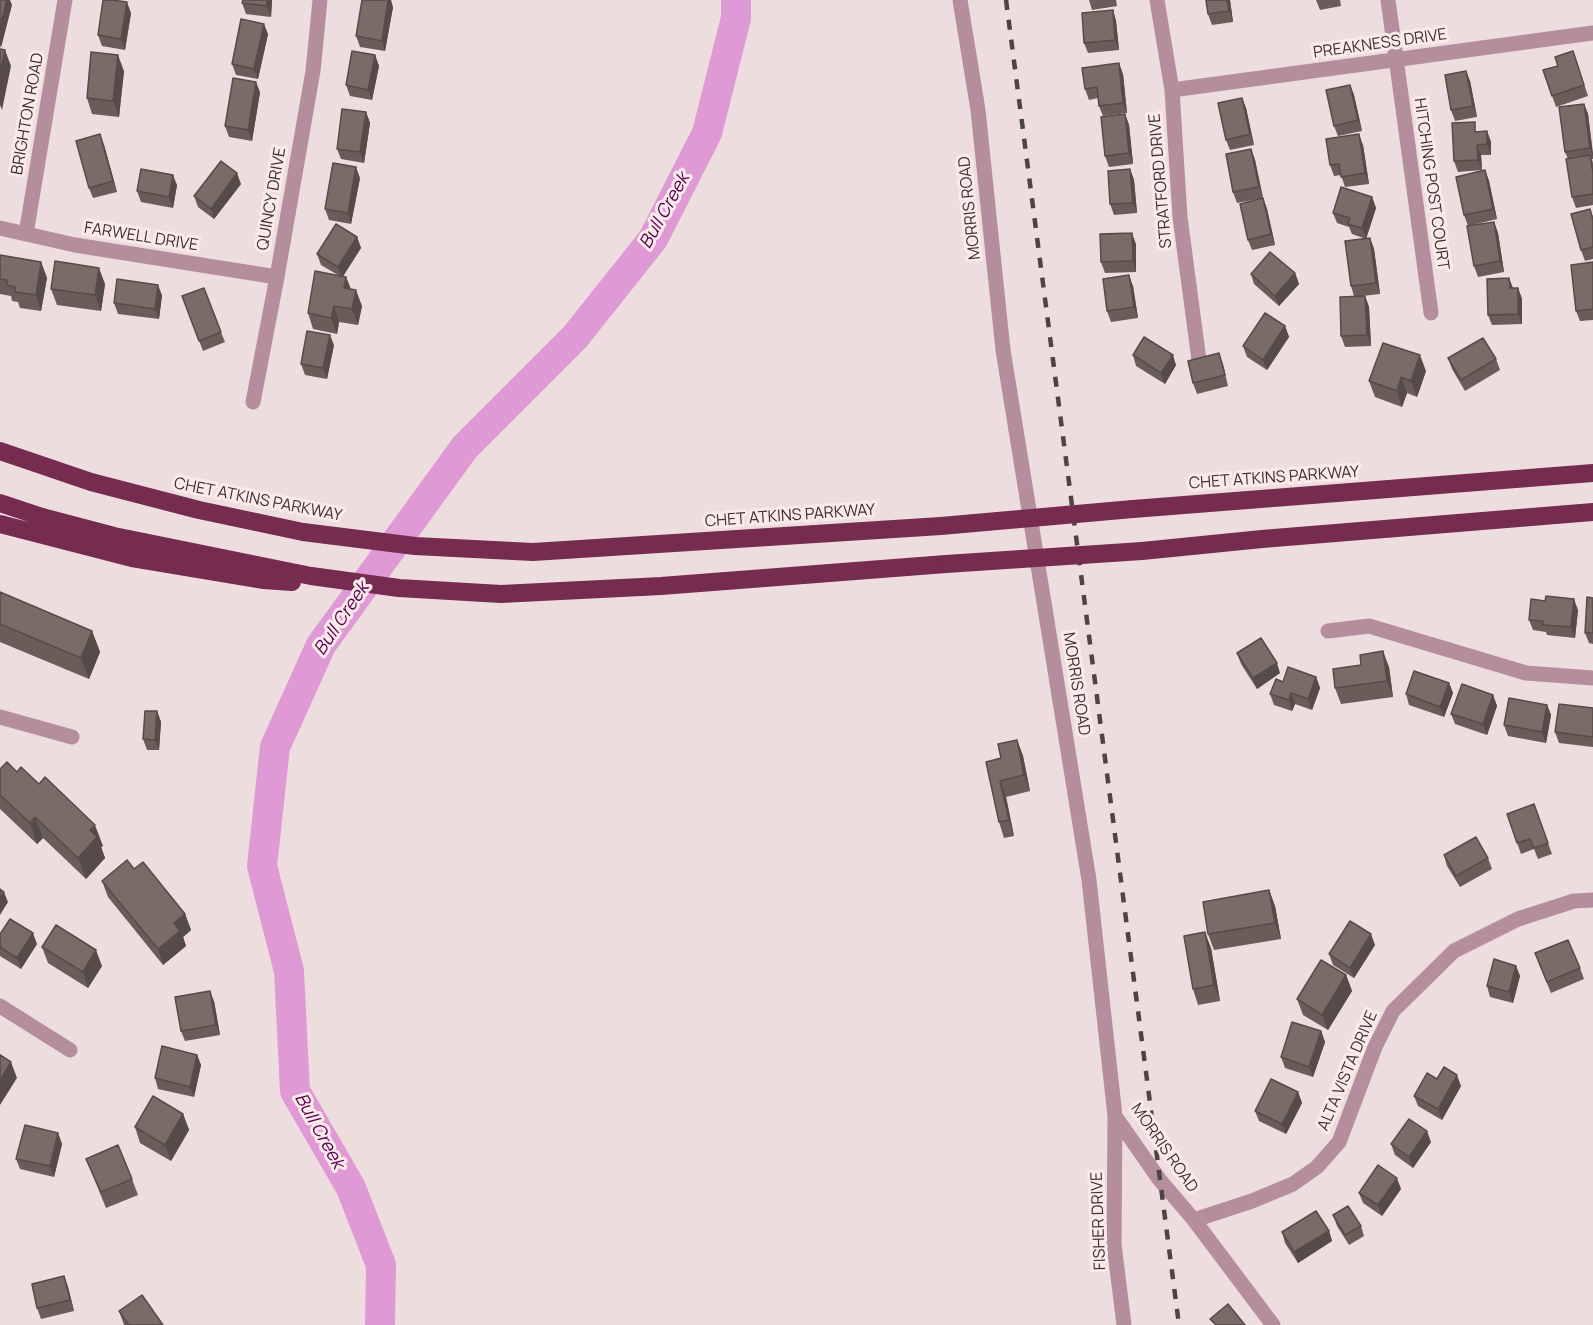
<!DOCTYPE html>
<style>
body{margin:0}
canvas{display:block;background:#eeddde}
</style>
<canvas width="1593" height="1325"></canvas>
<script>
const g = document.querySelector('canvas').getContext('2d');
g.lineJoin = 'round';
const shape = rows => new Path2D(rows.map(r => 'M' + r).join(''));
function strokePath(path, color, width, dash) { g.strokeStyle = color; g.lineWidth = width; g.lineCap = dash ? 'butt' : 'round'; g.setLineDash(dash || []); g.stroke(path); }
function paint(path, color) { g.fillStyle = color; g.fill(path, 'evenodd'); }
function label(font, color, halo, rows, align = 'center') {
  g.font = font + ' Manrope,sans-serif'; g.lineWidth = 6; g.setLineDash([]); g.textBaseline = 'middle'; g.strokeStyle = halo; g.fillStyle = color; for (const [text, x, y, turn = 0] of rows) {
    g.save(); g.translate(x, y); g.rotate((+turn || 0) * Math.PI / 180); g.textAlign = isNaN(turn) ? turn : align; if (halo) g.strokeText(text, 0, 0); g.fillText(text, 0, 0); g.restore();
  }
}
strokePath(shape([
 [380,1325,381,1265,351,1188,295,1091,289,971,262,866,275,747,321,645,465,447,575,337,653,239,707,133,736,18,736,0]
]), '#df99d4', 30);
strokePath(shape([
 [960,0,978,110,1003,350,1089,880,1115,1116,1159,1179,1194,1220,1273,1325],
 [1157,0,1172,90,1180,217,1199,360],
 [1388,0,1431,313],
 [1172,90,1593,33],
 [0,228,75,245,277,277],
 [26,234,65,0],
 [253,402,277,277,313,71,320,0],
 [1328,631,1369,626,1526,673,1593,678],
 [0,717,72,737],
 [0,1006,70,1050],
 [1115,1116,1114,1244,1124,1325],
 [1194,1220,1252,1201,1293,1184,1317,1167,1339,1142,1375,1047,1393,1011,1454,951,1518,919,1574,901,1593,900]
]), '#b48e9d', 15);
strokePath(shape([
 [0,451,91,482,199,510,303,532,415,546,533,552,941,526],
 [0,503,42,517,114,536,311,576,399,588,501,594,661,586,946,564],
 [1133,509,1593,473],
 [0,524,132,558,264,580,292,582],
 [1142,551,1262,539,1593,512]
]), '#762b50', 18);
strokePath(shape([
 [1006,0,1179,1325]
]), '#4d4545', 4.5, [10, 10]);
strokePath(shape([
 [941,526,1133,509],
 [946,564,1142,551]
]), '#762b50', 18);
paint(shape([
 [272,0,271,17,246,14,242,3],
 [1089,0,1116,0,1117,6,1092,10],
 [1230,0,1233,22,1212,25,1208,14],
 [1316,0,1340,0,1341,6,1320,10],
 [393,7,385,51,360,47,356,36],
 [1113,10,1116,21,1119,50,1088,53,1084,43],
 [131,13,125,50,102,46,98,35],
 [268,34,258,79,236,75,232,64],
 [375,55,379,66,372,100,350,96,346,85],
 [1577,62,1588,96,1556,107,1543,70,1558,66],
 [124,71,119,117,92,114,87,98],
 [1466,71,1470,81,1477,117,1455,121,1451,110],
 [1123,74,1127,113,1103,116,1099,106,1098,98,1089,100,1085,89],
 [1350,85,1354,95,1362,131,1338,136,1334,126],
 [260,92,252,141,229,137,225,126],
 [1242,98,1246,108,1254,145,1230,150,1226,140],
 [1584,104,1588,114,1593,153,1593,159,1592,159,1593,163,1593,205,1576,208,1572,197,1568,159,1565,152],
 [366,112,370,123,364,163,341,159,337,149],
 [1125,114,1129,125,1133,164,1109,167,1105,156],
 [1487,131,1491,142,1491,155,1481,155,1482,170,1458,172,1454,161,1478,132],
 [104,145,117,192,93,198,89,188],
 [1363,145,1369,184,1345,187,1341,175,1334,176,1330,165],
 [1251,149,1255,160,1263,198,1237,203,1233,192],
 [1130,169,1134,180,1137,213,1114,215,1110,204],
 [1485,170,1489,181,1497,219,1468,226,1464,215],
 [360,178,351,224,329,220,325,209],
 [241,184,214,219,198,207,194,196],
 [177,185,173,208,141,202,137,191],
 [1372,197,1376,208,1366,239,1370,238,1374,249,1380,294,1362,296,1365,296,1369,307,1371,346,1345,347,1341,336,1354,296,1351,286,1366,239,1352,234,1349,227,1337,223,1333,213],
 [1263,198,1267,209,1275,245,1252,250,1248,240],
 [1590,209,1593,217,1593,259,1585,261,1581,250],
 [1494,222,1498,233,1504,272,1478,277,1474,266],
 [357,237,361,248,343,276,346,277,351,289,362,306,358,325,339,322,337,334,313,329,308,313,338,275,321,265,317,254],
 [1136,244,1136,272,1105,273,1101,262],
 [0,255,41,262,47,278,41,311,20,308,18,302,12,301,11,296,0,294],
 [1593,262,1593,320,1580,321,1576,311],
 [1295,273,1299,284,1279,306,1254,284,1251,274],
 [1509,278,1513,288,1518,288,1522,299,1522,324,1492,325,1488,315],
 [105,284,101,311,57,305,51,289],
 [1133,286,1138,318,1111,322,1107,311],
 [162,295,159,319,118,314,114,303],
 [182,296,221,332,225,342,203,351],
 [1285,326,1289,337,1267,370,1247,357,1243,346],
 [334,345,327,379,305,375,301,364],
 [1219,353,1228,386,1197,394,1193,383],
 [1133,355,1176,365,1165,384,1136,366],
 [1448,358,1496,359,1500,370,1465,391,1452,369],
 [1426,371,1417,397,1407,393,1402,407,1375,397,1369,381],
 [0,592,92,631,100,652,89,679,0,642],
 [1593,598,1593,644,1589,643,1585,633],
 [1545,601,1578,610,1575,638,1547,635,1546,632,1533,630,1529,620],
 [1237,653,1280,673,1257,689,1241,664],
 [1389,667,1393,697,1341,704,1335,688],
 [1316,677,1320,688,1312,710,1295,704,1292,711,1274,705,1270,694,1283,682],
 [1449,683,1453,693,1444,717,1409,705,1406,694],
 [1493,695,1497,706,1487,735,1455,724,1451,714],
 [1547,705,1551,715,1546,743,1508,736,1504,725],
 [1593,708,1593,747,1559,743,1555,732],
 [157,711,161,722,159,750,147,750,143,739],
 [1017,740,1023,756,1030,791,1006,797,1014,836,1004,838,999,822,1001,758],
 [0,769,17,772,103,846,101,847,105,858,86,879,43,838,37,844,0,809],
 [1534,804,1552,854,1538,859,1534,849,1521,854,1507,814],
 [1444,855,1488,858,1492,869,1460,887,1447,866],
 [134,869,185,914,191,930,183,937,186,946,163,965,108,897,102,881],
 [1269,890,1275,906,1281,939,1214,950,1208,934],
 [0,934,37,944,21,969,0,956],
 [1375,945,1354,978,1333,965,1329,954],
 [42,947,102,966,88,988,48,963],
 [1211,948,1220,1001,1198,1005,1193,989],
 [1539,964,1580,968,1584,979,1551,993],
 [1516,966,1520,976,1513,1003,1490,997,1487,986],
 [1346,975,1352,991,1328,1030,1303,1015,1297,999],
 [214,1001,220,1035,185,1041,181,1031],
 [1321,1031,1325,1042,1313,1077,1285,1068,1281,1057],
 [197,1055,201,1065,194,1097,158,1089,155,1078],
 [1437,1079,1461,1086,1442,1120,1418,1106,1414,1096],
 [1298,1092,1302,1103,1286,1134,1259,1121,1255,1111],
 [183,1114,189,1130,171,1161,140,1143,135,1127],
 [58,1133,62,1144,54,1177,20,1169,16,1159],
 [1431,1142,1413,1168,1395,1155,1391,1144],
 [86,1159,132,1179,138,1195,106,1208],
 [1401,1189,1382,1216,1363,1203,1359,1193],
 [1333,1215,1361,1226,1364,1236,1349,1245,1337,1226],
 [1329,1231,1332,1241,1298,1263,1285,1243,1282,1232],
 [64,1276,68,1287,74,1311,41,1319,37,1308],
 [119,1311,163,1325,124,1325]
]), '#695c59');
paint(shape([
 [7,0,10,0,12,5,1,48,0,45,0,26],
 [267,0,272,0,271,17,267,6],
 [388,0,391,0,393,7,385,51,382,41],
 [1227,0,1230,0,1233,22,1229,11],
 [127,2,131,13,125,50,121,39],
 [1113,10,1116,21,1119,50,1115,40],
 [264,24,268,34,258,79,254,69],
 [5,50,11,66,2,110,0,105,0,74],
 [118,55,124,71,119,117,113,101],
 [375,55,379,66,372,100,368,90],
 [1119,63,1123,74,1127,113,1123,103],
 [1466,71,1470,81,1477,117,1473,106],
 [256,82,260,92,252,141,248,130],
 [1350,85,1354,95,1362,131,1358,120],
 [1242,98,1246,108,1254,145,1250,134],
 [1584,104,1588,114,1593,157,1590,148],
 [366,112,370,123,364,163,360,152],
 [1125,114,1129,125,1133,164,1129,153],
 [1487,131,1491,142,1491,155,1487,144],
 [100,134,104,145,117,192,113,181],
 [1359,134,1363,145,1369,184,1365,173],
 [1477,145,1481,155,1482,170,1478,160],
 [1251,149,1255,160,1263,198,1259,187],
 [356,167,360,178,351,224,348,213],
 [1130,169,1134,180,1137,213,1133,203],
 [1485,170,1489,181,1497,219,1493,209],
 [237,173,241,184,214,219,211,209],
 [173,175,177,185,173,208,169,197],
 [1372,197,1376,208,1366,239,1362,228],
 [1263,198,1267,209,1275,245,1271,234],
 [1494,222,1498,233,1504,272,1500,261],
 [1132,233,1136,244,1136,272,1133,261],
 [357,237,361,248,342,278,338,267],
 [1370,238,1374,249,1380,294,1376,283],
 [41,262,47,278,41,311,36,295],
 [99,268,105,284,101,311,95,295],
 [1295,273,1299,284,1279,306,1275,296],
 [1129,275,1133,286,1138,318,1134,307],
 [346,277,352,293,344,288],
 [1509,278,1513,289,1510,288],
 [158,285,162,295,159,319,155,309],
 [1518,288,1522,299,1522,324,1518,314],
 [356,290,362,306,358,325,352,309],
 [1365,296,1369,307,1371,346,1367,335],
 [334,306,339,322,337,334,331,318],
 [1285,326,1289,337,1267,370,1263,360],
 [330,335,334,345,327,379,323,368],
 [1219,353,1223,364,1228,386],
 [1173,355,1176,365,1165,384,1161,373],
 [1420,355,1426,371,1417,397,1411,381],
 [1401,377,1407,393,1402,407,1397,391],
 [1574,599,1578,610,1575,638,1571,627],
 [92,631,100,652,89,679,81,658],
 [1383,651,1389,667,1393,697,1387,681],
 [1277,663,1280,673,1257,689,1253,678],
 [1316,677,1320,688,1312,710,1308,699],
 [1449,683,1453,693,1444,717,1440,707],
 [1291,693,1295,704,1292,711,1289,700],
 [1493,695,1497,706,1487,735,1483,724],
 [1547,705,1551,715,1546,743,1542,732],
 [157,711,161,722,159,750,155,740],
 [1017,740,1023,756,1030,791,1024,775],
 [1000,781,1006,797,1014,836,1009,820],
 [35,817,43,838,37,844,30,823],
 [95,825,103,846,101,847,105,858,86,879,78,858,90,830],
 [1269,890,1275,906,1281,939,1275,923],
 [4,892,8,902,0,915,0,898],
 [185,914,191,930,183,937,186,946,163,965,158,949,174,923],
 [1205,932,1211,948,1220,1001,1214,985],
 [33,933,37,944,21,969,17,958],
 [1371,934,1375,945,1354,978,1350,968],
 [96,950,102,966,88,988,83,972],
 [1516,966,1520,976,1513,1003,1509,992],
 [1346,975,1352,991,1328,1030,1322,1015],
 [210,991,214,1001,220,1035,216,1025],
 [1321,1031,1325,1042,1313,1077,1309,1067],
 [197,1055,201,1065,194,1097,190,1087],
 [11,1062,17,1078,0,1105,0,1080],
 [1457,1075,1461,1086,1442,1120,1438,1109],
 [1298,1092,1302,1103,1286,1134,1282,1124],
 [183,1114,189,1130,171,1161,165,1145],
 [1427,1131,1431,1142,1413,1168,1409,1157],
 [58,1133,62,1144,54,1177,50,1166],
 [1397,1178,1401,1189,1382,1216,1378,1205],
 [1329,1231,1332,1241,1298,1263,1294,1252],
 [64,1276,68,1287,74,1311,70,1300]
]), '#554b48');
const building = shape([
 [0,0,7,0,0,26,0,0],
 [103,0,112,0,127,2,121,39,98,35,103,0],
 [243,0,267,0,267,6,242,3,243,0],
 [362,0,388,0,382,41,356,36,362,0],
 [1206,0,1227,0,1229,11,1208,14,1206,0],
 [1113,10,1115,40,1084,43,1082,13,1113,10],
 [241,19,264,24,254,69,232,64,241,19],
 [0,49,5,50,0,74,0,49],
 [352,51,375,55,368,90,346,85,352,51],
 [1573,51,1584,85,1552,96,1543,70,1558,66,1555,57,1573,51],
 [91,52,118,55,113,101,87,98,91,52],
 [1119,63,1123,103,1099,106,1097,87,1085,89,1082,68,1119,63],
 [1466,71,1473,106,1451,110,1445,75,1466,71],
 [233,78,256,82,248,130,225,126,233,78],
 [1350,85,1358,120,1334,126,1326,90,1350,85],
 [1242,98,1250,134,1226,140,1218,103,1242,98],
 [1584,104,1590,148,1565,152,1559,107,1584,104],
 [342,109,366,112,360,152,337,149,342,109],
 [1125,114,1129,153,1105,156,1101,117,1125,114],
 [1475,122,1475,132,1487,131,1487,144,1477,145,1478,160,1454,161,1452,123,1475,122],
 [100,134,113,181,89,188,76,141,100,134],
 [1359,134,1365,173,1341,177,1339,164,1330,165,1326,139,1359,134],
 [1251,149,1259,187,1233,192,1226,154,1251,149],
 [1590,155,1593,173,1593,194,1572,197,1566,159,1590,155],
 [221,161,237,173,211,209,194,196,221,161],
 [333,163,356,167,348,213,325,209,333,163],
 [141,169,173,175,169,197,137,191,141,169],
 [1130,169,1133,203,1110,204,1108,171,1130,169],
 [1485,170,1493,209,1464,215,1456,177,1485,170],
 [1341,187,1372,197,1362,228,1348,224,1350,218,1333,213,1341,187],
 [1263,198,1271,234,1248,240,1240,204,1263,198],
 [1590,209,1593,220,1593,247,1581,250,1571,214,1590,209],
 [1494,222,1500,261,1474,266,1467,226,1494,222],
 [336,224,357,237,338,267,317,254,336,224],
 [1132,233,1133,261,1101,262,1100,234,1132,233],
 [1370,238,1376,283,1351,286,1345,241,1370,238],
 [1270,252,1295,273,1275,296,1251,274,1270,252],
 [0,255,41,262,36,295,15,292,15,287,7,285,7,280,0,279,0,255],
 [55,261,99,268,95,295,51,289,55,261],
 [1593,262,1593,309,1576,311,1571,265,1593,262],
 [315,271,346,277,344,288,356,290,352,309,334,306,331,318,308,313,315,271],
 [1129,275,1134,307,1107,311,1103,279,1129,275],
 [1509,278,1510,288,1518,288,1518,314,1488,315,1487,279,1509,278],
 [117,279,158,285,155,309,114,303,117,279],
 [204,288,221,332,199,341,182,296,204,288],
 [1365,296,1367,335,1341,336,1340,297,1365,296],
 [1265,313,1285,326,1263,360,1243,346,1265,313],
 [307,331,330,335,323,368,301,364,307,331],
 [1144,337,1173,355,1161,373,1133,355,1144,337],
 [1483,338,1496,359,1461,380,1448,358,1483,338],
 [1383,343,1420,355,1411,381,1401,377,1397,391,1369,381,1383,343],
 [1219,353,1225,375,1193,383,1188,361,1219,353],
 [0,592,92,631,81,658,0,624,0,592],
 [1546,596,1574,599,1571,627,1543,625,1543,621,1529,620,1531,599,1545,601,1546,596],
 [1587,597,1593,598,1593,633,1585,633,1587,597],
 [1261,638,1277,663,1253,678,1237,653,1261,638],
 [1383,651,1387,681,1335,688,1333,669,1361,665,1360,655,1383,651],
 [1288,667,1316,677,1308,699,1291,693,1289,700,1270,694,1276,679,1283,682,1288,667],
 [1414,671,1449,683,1440,707,1406,694,1414,671],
 [1462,684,1493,695,1483,724,1451,714,1462,684],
 [1509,698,1547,705,1542,732,1504,725,1509,698],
 [1559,704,1593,708,1593,737,1555,732,1559,704],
 [145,711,157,711,155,740,143,739,145,711],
 [1017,740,1024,775,1000,781,1009,820,999,822,986,762,1001,758,998,744,1017,740],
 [7,762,17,772,21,767,39,784,45,777,95,825,90,830,97,837,78,858,35,817,30,823,0,795,0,769,7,762],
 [1534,804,1548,843,1534,848,1530,839,1517,843,1507,814,1534,804],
 [1476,837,1488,858,1456,876,1444,855,1476,837],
 [127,860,134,869,143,862,185,914,174,923,180,931,158,949,102,881,127,860],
 [0,889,4,892,0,898,0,889],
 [1269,890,1275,923,1208,934,1203,902,1269,890],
 [10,919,33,933,17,958,0,947,0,934,10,919],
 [1350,921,1371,934,1350,968,1329,954,1350,921],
 [56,925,96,950,83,972,42,947,56,925],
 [1205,932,1214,985,1193,989,1184,936,1205,932],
 [1568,940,1580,968,1547,982,1535,953,1568,940],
 [1494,959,1516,966,1509,992,1487,986,1494,959],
 [1321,960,1346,975,1322,1015,1297,999,1321,960],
 [210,991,216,1025,181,1031,175,997,210,991],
 [1292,1022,1321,1031,1309,1067,1281,1057,1292,1022],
 [162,1046,197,1055,190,1087,155,1078,162,1046],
 [0,1055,11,1062,0,1080,0,1055],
 [1444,1067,1457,1075,1438,1109,1414,1096,1427,1073,1437,1079,1444,1067],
 [1271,1079,1298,1092,1282,1124,1255,1111,1271,1079],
 [153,1096,183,1114,165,1145,135,1127,153,1096],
 [1409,1119,1427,1131,1409,1157,1391,1144,1409,1119],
 [25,1125,58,1133,50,1166,16,1159,25,1125],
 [118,1145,132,1179,101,1192,86,1159,118,1145],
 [1378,1165,1397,1178,1378,1205,1359,1193,1378,1165],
 [1348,1206,1361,1226,1345,1235,1333,1215,1348,1206],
 [1316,1211,1329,1231,1294,1252,1282,1232,1316,1211],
 [64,1276,70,1300,37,1308,32,1284,64,1276],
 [142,1295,163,1325,129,1325,119,1311,142,1295],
 [1228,1304,1245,1325,1216,1325,1210,1319,1228,1304]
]);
paint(building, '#7a6b67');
strokePath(building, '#554b48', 1.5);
label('16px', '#393232', '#fceaeb', [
 ["PREAKNESS DRIVE",1380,44,-8],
 ["BRIGHTON ROAD",28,114,-80],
 ["STRATFORD DRIVE",1161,181,-95],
 ["HITCHING POST COURT",1431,184,82],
 ["QUINCY DRIVE",272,199,-80],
 ["MORRIS ROAD",970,208,-96],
 ["FARWELL DRIVE",141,237,9],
 ["CHET ATKINS PARKWAY",1274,478,-4],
 ["CHET ATKINS PARKWAY",258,500,11],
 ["CHET ATKINS PARKWAY",790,516,-4],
 ["MORRIS ROAD",1076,684,81],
 ["ALTA VISTA DRIVE",1348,1071,-67],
 ["MORRIS ROAD",1164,1148,55],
 ["FISHER DRIVE",1099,1221,-92]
]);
label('italic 18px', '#55004f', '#fceaeb', [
 ["Bull Creek",665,211,-61],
 ["Bull Creek",342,619,-56],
 ["Bull Creek",319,1131,61]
]);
</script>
